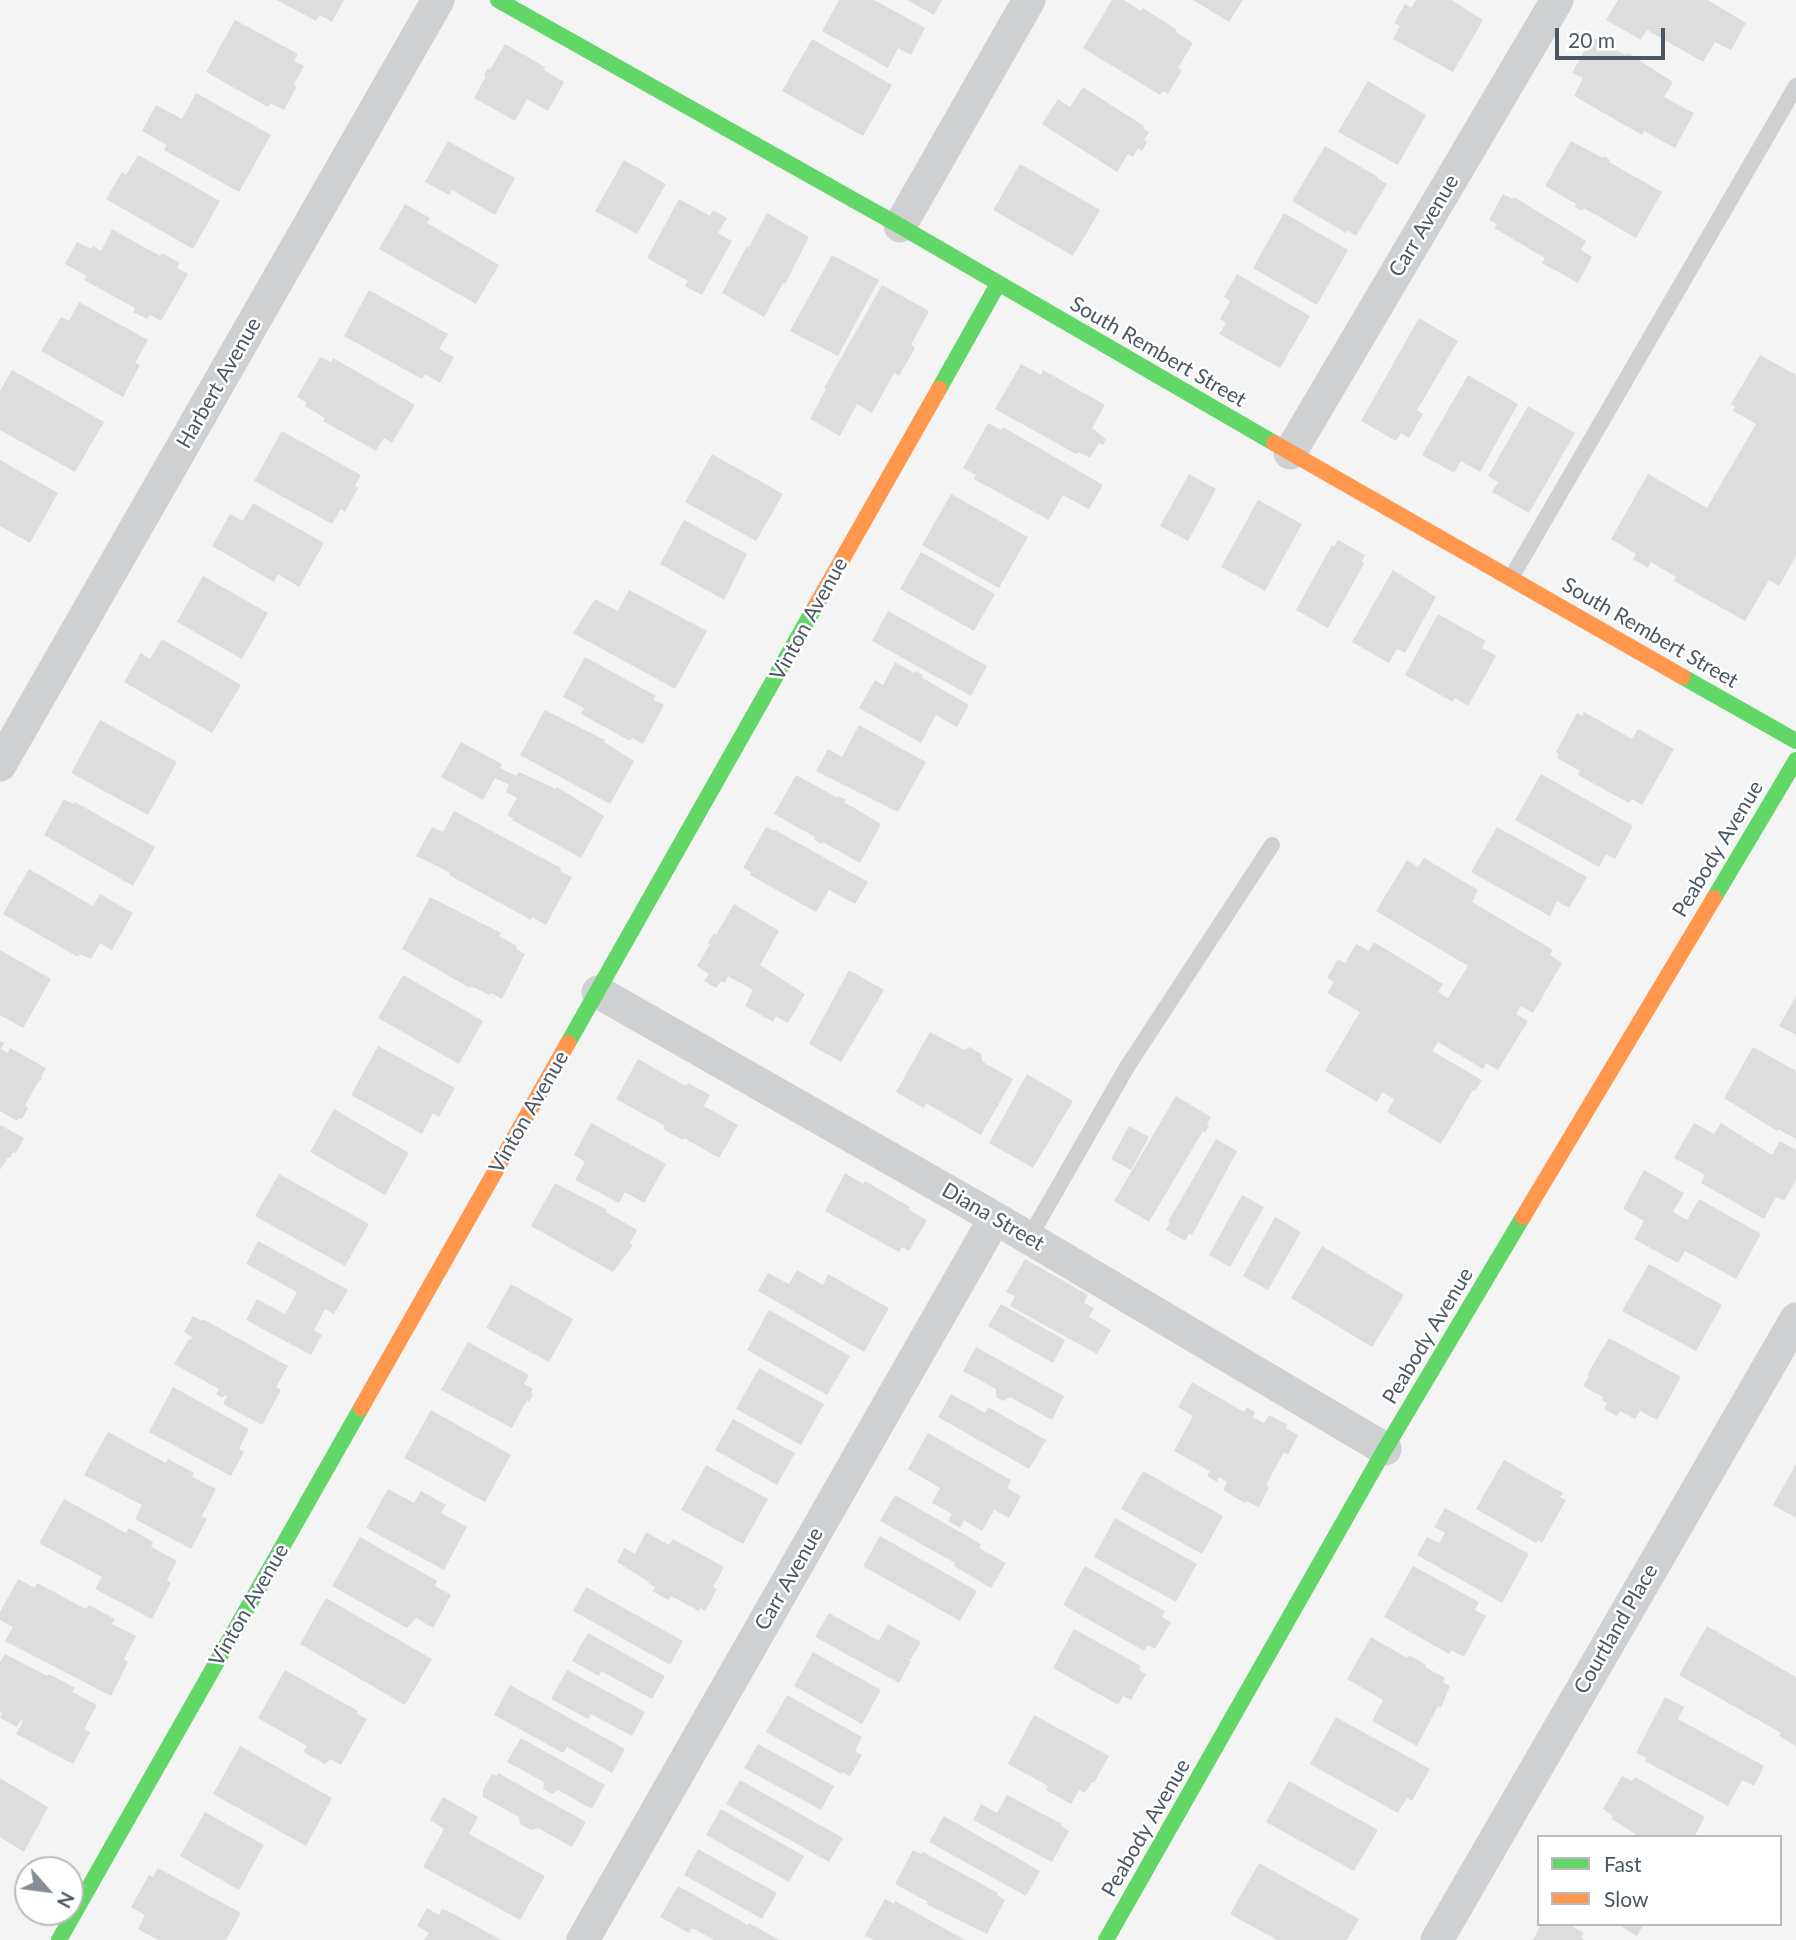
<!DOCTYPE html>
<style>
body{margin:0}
#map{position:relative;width:1796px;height:1940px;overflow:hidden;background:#f4f4f4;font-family:Lato,sans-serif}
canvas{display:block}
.legend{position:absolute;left:1537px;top:1835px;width:245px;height:91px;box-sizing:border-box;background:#fff;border:2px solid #b7bbc0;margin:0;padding:9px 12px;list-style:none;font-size:21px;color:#4a5661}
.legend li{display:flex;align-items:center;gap:14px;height:35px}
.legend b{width:35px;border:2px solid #b7bbc0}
.north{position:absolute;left:14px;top:1856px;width:70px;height:70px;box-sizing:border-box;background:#fff;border:2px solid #b7bbc0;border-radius:50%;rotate:118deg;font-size:19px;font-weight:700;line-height:28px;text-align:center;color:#4a5661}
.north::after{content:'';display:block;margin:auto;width:24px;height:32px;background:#868d94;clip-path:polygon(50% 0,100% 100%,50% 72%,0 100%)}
.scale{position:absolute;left:1555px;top:28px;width:110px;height:32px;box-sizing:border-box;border:4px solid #4a5661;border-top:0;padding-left:9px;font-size:21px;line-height:24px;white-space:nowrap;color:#4a5661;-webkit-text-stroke:5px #fff;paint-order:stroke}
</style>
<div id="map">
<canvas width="1796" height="1940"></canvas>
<ul class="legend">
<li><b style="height:9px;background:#63d668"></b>Fast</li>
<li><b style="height:9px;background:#ff974d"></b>Slow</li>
</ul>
<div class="north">N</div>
<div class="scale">20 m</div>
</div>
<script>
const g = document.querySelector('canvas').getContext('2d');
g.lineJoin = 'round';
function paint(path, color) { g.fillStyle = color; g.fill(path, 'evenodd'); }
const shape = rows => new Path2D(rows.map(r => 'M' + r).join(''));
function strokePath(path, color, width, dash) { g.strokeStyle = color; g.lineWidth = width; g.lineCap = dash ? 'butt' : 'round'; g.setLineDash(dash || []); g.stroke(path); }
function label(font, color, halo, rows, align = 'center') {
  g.font = font + ' Lato,sans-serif'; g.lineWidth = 5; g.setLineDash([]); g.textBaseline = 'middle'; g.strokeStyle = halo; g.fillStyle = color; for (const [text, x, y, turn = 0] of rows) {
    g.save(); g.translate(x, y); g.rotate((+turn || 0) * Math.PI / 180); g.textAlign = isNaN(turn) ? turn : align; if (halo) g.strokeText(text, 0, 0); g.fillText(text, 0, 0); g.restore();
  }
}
paint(shape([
 [277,0,344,0,332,22,320,15,316,21],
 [839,0,874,0,925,28,911,55,898,48,888,68,822,31],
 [907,0,942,0,934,15],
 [1112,0,1124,0,1141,11,1143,8,1177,30,1176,32,1193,43,1178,68,1182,70,1168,94,1163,91,1160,95,1083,48],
 [1193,0,1243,0,1229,22],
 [1416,0,1451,0,1483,20,1453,72,1393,39,1400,26,1394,23,1405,4,1411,8],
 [1618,0,1708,0,1746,23,1731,50,1715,42,1703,62,1647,30,1641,40,1606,20],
 [235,20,298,54,294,61,304,66,294,84,297,86,284,110,270,103,268,107,206,72],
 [1592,37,1626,55,1628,53,1673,82,1664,97,1694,113,1675,148,1644,131,1642,135,1574,96,1583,78,1572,73],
 [812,39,892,85,863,136,782,91],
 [505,44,545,67,544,70,564,82,548,111,527,99,515,121,474,98,486,76,484,75,488,68,490,70],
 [1368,81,1426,115,1398,165,1338,132],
 [1083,87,1144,126,1143,128,1149,132,1144,140,1147,142,1142,151,1138,148,1133,157,1128,154,1117,172,1042,124,1058,99,1070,107],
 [196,93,271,135,239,192,164,150,167,145,142,131,156,105,182,119],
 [448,141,515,178,495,215,452,190,449,195,425,182],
 [1571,141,1603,158,1604,156,1610,160,1609,162,1662,192,1636,238,1584,208,1582,211,1575,207,1576,204,1545,186],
 [1325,146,1378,177,1377,178,1387,184,1356,236,1347,230,1346,233,1292,201],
 [138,155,220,201,193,249,106,199,122,172,126,175],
 [624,160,666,184,637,234,595,211],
 [1020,164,1100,210,1073,256,993,210],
 [1503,194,1513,199,1514,197,1586,241,1581,250,1592,257,1578,283,1542,263,1545,258,1494,228,1497,224,1489,220],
 [679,199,710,216,713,210,727,218,718,233,732,241,702,295,685,286,688,281,647,258],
 [405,204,430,218,427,223,499,265,476,304,379,249],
 [767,213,809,237,785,284,783,283,764,317,722,293,747,246,749,247],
 [1284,213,1348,250,1317,305,1253,268],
 [112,229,160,256,162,253,180,263,177,268,188,274,161,321,150,315,147,319,133,312,135,308,84,280,87,276,65,264,77,242,91,249,93,246,101,251],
 [832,255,879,280,838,356,790,331],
 [1237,274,1310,316,1280,368,1219,334,1226,323,1220,319,1230,301,1224,297],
 [882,285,929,311,911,345,915,348,899,376,894,373,872,413,857,404,840,436,810,419,826,389,824,388],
 [369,290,448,334,439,349,454,357,440,383,425,374,422,379,344,336],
 [79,302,148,340,135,363,140,365,123,397,41,351,61,317,69,321],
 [1419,318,1458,341,1417,410,1423,414,1409,438,1401,433,1396,441,1361,421],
 [1760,355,1796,375,1796,556,1779,586,1769,580,1745,621,1674,581,1676,577,1651,562,1648,568,1633,559,1636,554,1611,539,1648,474,1707,508,1756,424,1733,411,1735,407,1731,404],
 [320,357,331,362,333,358,415,405,392,443,384,438,376,451,323,421,325,418,305,406,307,403,297,397],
 [1021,364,1041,375,1043,370,1105,405,1092,428,1106,439,1103,445,1099,443,1090,458,1078,452,1076,454,995,409],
 [12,370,104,422,75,472,0,430,0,391],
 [1468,375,1518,404,1480,472,1461,461,1454,473,1422,455],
 [1528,406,1575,433,1529,513,1492,492,1498,482,1488,476],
 [988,423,1001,430,1003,427,1103,485,1089,509,1063,495,1049,520,974,479,976,475,963,468],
 [282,431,361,475,355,486,358,488,345,512,341,509,332,524,254,481],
 [712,454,783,494,756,541,685,502],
 [0,460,58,493,30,543,0,526],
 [1189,474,1216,489,1188,541,1160,526],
 [951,494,1028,537,999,588,922,545],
 [1258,500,1302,524,1265,591,1221,567],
 [253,503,324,543,299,587,278,574,274,582,212,546,230,514,243,521],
 [684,520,747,554,724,600,660,564],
 [1338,540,1365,555,1362,562,1364,564,1328,628,1296,610,1332,545,1334,547],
 [921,552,995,594,974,631,900,589],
 [1393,570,1436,597,1405,653,1397,649,1389,663,1352,642],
 [203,576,268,613,242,659,177,622],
 [629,590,707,631,675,689,573,633,595,599,618,611],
 [888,611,987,666,971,696,872,641],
 [1438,614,1486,641,1482,648,1496,656,1468,706,1455,698,1453,702,1405,675],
 [162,639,241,685,212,733,124,682,141,653,150,659],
 [585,657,656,696,654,700,664,705,643,744,632,738,630,741,581,714,584,708,563,697],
 [895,662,914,673,916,671,923,675,921,677,969,705,957,727,936,715,921,743,859,708,875,680,883,685],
 [545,710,605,740,604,742,634,761,610,804,520,755],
 [1584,712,1632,739,1638,729,1674,749,1642,805,1632,799,1629,803,1578,775,1580,771,1557,758,1559,754,1556,752,1577,713,1582,716],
 [100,720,177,762,148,815,71,773],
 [859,725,926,762,898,812,816,771,828,749,842,757],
 [461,742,502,764,500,768,516,776,519,772,556,789,557,787,604,816,581,858,512,820,513,818,507,815,517,798,506,792,509,785,495,778,483,800,441,777],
 [1541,774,1633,826,1615,859,1606,854,1599,867,1515,820],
 [796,775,838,798,839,796,846,800,844,802,881,824,860,863,823,842,822,844,814,840,815,837,774,814],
 [64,799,73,804,75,802,155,847,133,886,44,835],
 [454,811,561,868,560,871,572,877,546,925,532,917,531,920,449,875,450,873,433,864,416,856,432,827,443,832],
 [766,827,774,831,775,830,868,882,855,904,829,890,816,912,750,875,751,872,743,868],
 [1497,827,1587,877,1569,908,1557,901,1550,916,1471,872],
 [1424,858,1478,890,1472,902,1553,950,1550,955,1562,963,1533,1013,1521,1006,1516,1014,1528,1021,1498,1070,1486,1063,1483,1069,1438,1042,1432,1051,1482,1080,1475,1091,1473,1090,1441,1144,1387,1112,1394,1099,1382,1092,1377,1102,1325,1071,1360,1012,1327,993,1334,982,1327,978,1338,959,1345,963,1356,944,1369,951,1374,942,1443,984,1438,992,1448,998,1468,966,1376,911,1407,860,1418,867],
 [29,869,93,906,100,894,133,913,112,950,100,943,91,959,80,954,78,957,3,914],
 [430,897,501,933,499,936,517,946,516,949,525,954,502,999,491,993,489,995,471,986,470,988,402,949],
 [734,904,779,931,760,965,805,994,788,1023,776,1016,773,1022,745,1006,753,990,728,976,725,983,721,981,716,988,704,981,709,974,697,966,710,944,708,943,714,933,716,935],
 [0,950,51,979,23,1028,0,1015],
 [849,970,884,990,841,1062,809,1044],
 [403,975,483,1021,459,1064,378,1018],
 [1796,996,1796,1035,1779,1026],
 [930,1032,964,1050,970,1047,981,1054,982,1060,986,1064,1013,1079,981,1135,926,1103,924,1108,896,1092],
 [0,1041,4,1043,1,1049,8,1053,10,1048,46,1068,41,1077,43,1078,38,1082,25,1106,28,1108,22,1119,19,1118,17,1121,0,1111],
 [378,1046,455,1088,439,1117,433,1113,422,1134,351,1095],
 [1753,1047,1796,1071,1796,1139,1778,1129,1777,1131,1724,1098],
 [638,1059,686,1086,688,1083,710,1095,704,1106,738,1125,719,1158,684,1138,683,1140,663,1129,665,1126,616,1099],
 [1027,1074,1073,1101,1033,1168,989,1143],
 [1176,1096,1211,1117,1207,1124,1209,1126,1205,1133,1203,1131,1149,1222,1114,1201],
 [334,1109,409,1153,385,1195,310,1152],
 [591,1123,666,1164,644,1203,625,1192,619,1203,575,1180,585,1162,574,1155],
 [1694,1123,1714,1134,1721,1123,1772,1155,1780,1141,1796,1150,1796,1180,1784,1201,1776,1197,1764,1219,1701,1183,1705,1175,1674,1158],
 [0,1125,24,1138,16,1153,13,1152,10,1158,8,1157,0,1170],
 [1129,1126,1149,1137,1131,1170,1111,1159],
 [1216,1139,1237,1151,1192,1235,1189,1234,1185,1241,1166,1230,1170,1223,1168,1222],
 [1644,1170,1684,1193,1673,1212,1687,1220,1699,1199,1761,1234,1736,1279,1685,1251,1678,1263,1634,1239,1644,1221,1623,1209],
 [845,1173,863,1184,865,1181,910,1207,909,1210,927,1220,909,1251,902,1247,899,1252,825,1211],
 [279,1174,369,1224,345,1266,255,1216],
 [555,1183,607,1210,606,1212,637,1230,630,1243,633,1245,613,1272,531,1226],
 [1242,1195,1264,1207,1230,1267,1209,1255],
 [1275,1217,1301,1232,1268,1290,1243,1276],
 [258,1241,348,1290,334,1314,325,1309,314,1330,322,1335,311,1355,246,1320,257,1299,285,1314,297,1292,246,1264],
 [1322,1246,1404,1295,1372,1347,1291,1298],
 [1025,1259,1088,1295,1084,1303,1094,1308,1089,1317,1111,1330,1097,1354,1010,1306,1015,1296,1006,1292],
 [1649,1264,1722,1305,1696,1351,1622,1311],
 [797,1270,823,1285,828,1274,889,1308,864,1352,758,1291,768,1273,789,1284],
 [511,1284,573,1319,549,1362,486,1328],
 [1001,1304,1065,1340,1053,1363,988,1326],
 [769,1310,850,1356,827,1395,747,1350],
 [193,1316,202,1321,203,1319,288,1366,276,1387,281,1390,262,1425,223,1404,227,1396,225,1395,222,1398,216,1394,219,1389,174,1364,189,1339,191,1340,192,1337,184,1332],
 [1609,1338,1681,1377,1657,1420,1640,1411,1635,1419,1620,1411,1617,1416,1604,1409,1607,1403,1602,1400,1603,1397,1583,1386,1589,1376,1587,1375],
 [468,1342,529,1375,524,1384,533,1389,531,1392,533,1394,529,1402,527,1400,512,1428,441,1390],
 [976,1347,1064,1396,1052,1420,1010,1397,1003,1401,996,1397,996,1389,963,1371],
 [759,1368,824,1404,801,1445,736,1409],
 [1192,1382,1244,1412,1247,1407,1255,1412,1253,1417,1264,1423,1269,1415,1288,1425,1286,1428,1298,1435,1288,1455,1284,1452,1266,1485,1269,1487,1259,1507,1246,1501,1245,1503,1223,1490,1227,1482,1219,1477,1217,1482,1207,1476,1210,1471,1174,1451,1193,1416,1178,1407],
 [173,1387,249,1429,239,1449,244,1452,231,1476,149,1432],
 [951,1394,985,1413,988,1407,1046,1440,1029,1469,938,1417],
 [431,1410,511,1455,485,1502,404,1458],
 [733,1419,795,1453,777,1485,715,1450],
 [108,1432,166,1463,168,1459,194,1473,192,1477,216,1489,202,1516,207,1519,191,1549,135,1519,142,1505,84,1475],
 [928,1433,1011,1480,1007,1488,1021,1496,1009,1518,994,1510,982,1531,964,1520,960,1528,948,1521,952,1514,932,1503,940,1488,908,1469],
 [1504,1460,1563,1493,1560,1497,1566,1500,1542,1543,1538,1540,1536,1543,1476,1509],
 [1796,1464,1796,1518,1773,1505],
 [706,1465,768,1499,743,1544,681,1510],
 [1143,1471,1223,1516,1202,1554,1121,1509],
 [388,1489,414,1503,421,1491,446,1505,441,1513,467,1527,444,1570,366,1528],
 [895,1495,981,1544,979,1548,1006,1563,991,1588,954,1566,955,1563,880,1521],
 [64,1499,126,1533,129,1528,153,1542,151,1547,177,1561,167,1580,171,1583,152,1619,95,1589,102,1577,39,1543],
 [1445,1508,1529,1554,1502,1603,1417,1555,1427,1537,1439,1543,1445,1533,1434,1527],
 [1115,1518,1197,1564,1176,1602,1094,1557],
 [646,1532,669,1545,673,1539,724,1567,713,1587,717,1589,705,1611,700,1608,699,1611,671,1596,668,1600,652,1591,655,1587,648,1583,649,1582,617,1562,624,1548,635,1554],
 [880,1536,977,1591,960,1621,863,1566],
 [360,1537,437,1581,435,1586,451,1595,433,1628,416,1618,407,1628,332,1586],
 [1085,1566,1165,1611,1162,1617,1171,1622,1155,1649,1148,1645,1144,1651,1063,1605],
 [1413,1566,1479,1602,1475,1610,1486,1616,1464,1657,1451,1650,1449,1654,1384,1617],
 [18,1579,35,1588,37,1583,86,1609,89,1605,115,1619,112,1624,136,1636,124,1659,128,1662,111,1696,5,1641,13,1627,0,1620,0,1612],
 [586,1587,683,1641,670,1665,573,1611],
 [326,1598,432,1659,405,1705,300,1644],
 [829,1613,879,1641,888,1624,921,1642,911,1659,905,1658,911,1661,899,1683,815,1637],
 [1707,1626,1796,1677,1796,1746,1779,1736,1781,1733,1679,1675],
 [1074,1629,1141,1666,1139,1670,1146,1674,1131,1700,1123,1696,1118,1705,1053,1668],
 [588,1633,665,1676,652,1699,601,1671,599,1676,572,1661],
 [1371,1637,1407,1658,1409,1655,1426,1665,1425,1667,1445,1678,1443,1682,1450,1686,1441,1708,1438,1706,1417,1746,1372,1721,1383,1700,1347,1679],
 [813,1652,881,1690,862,1724,794,1686],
 [5,1654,47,1676,49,1674,75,1688,72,1692,97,1705,84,1729,90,1732,73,1764,16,1734,23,1721,21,1720,17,1727,0,1718,2,1713,0,1712,0,1662],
 [285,1670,358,1711,357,1714,367,1719,341,1765,331,1759,325,1764,303,1752,307,1746,258,1718],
 [567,1670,645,1712,632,1736,591,1714,588,1719,551,1699],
 [510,1685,625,1749,612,1773,567,1747,563,1753,494,1715],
 [787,1695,862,1737,855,1751,862,1755,850,1776,842,1772,841,1774,766,1732],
 [1665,1697,1684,1707,1678,1719,1764,1766,1754,1786,1742,1780,1728,1806,1645,1761,1647,1758,1636,1753],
 [1034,1715,1109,1756,1094,1783,1092,1782,1085,1793,1079,1790,1071,1804,1046,1790,1048,1786,1008,1764],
 [1336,1717,1430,1769,1412,1801,1407,1798,1398,1813,1310,1764],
 [521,1738,605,1785,592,1809,558,1790,552,1794,543,1789,544,1782,507,1762],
 [758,1744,834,1786,821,1810,744,1768],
 [240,1746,332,1798,306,1846,213,1794],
 [498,1773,586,1822,572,1847,538,1828,531,1830,520,1824,519,1817,483,1797,483,1790,492,1774,497,1776],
 [1622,1776,1632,1781,1635,1777,1705,1817,1694,1837,1640,1837,1612,1819,1613,1816,1603,1809],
 [0,1778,48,1807,24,1852,0,1837],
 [740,1780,843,1838,829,1862,726,1804],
 [1289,1781,1378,1830,1354,1871,1266,1822],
 [1007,1795,1062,1824,1061,1826,1069,1831,1052,1862,973,1820,981,1804,997,1813],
 [443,1797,478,1817,469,1834,545,1876,520,1920,423,1867,444,1829,430,1820],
 [721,1809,804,1856,789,1882,706,1835],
 [205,1812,264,1845,239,1890,180,1856],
 [944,1816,1040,1871,1026,1896,929,1842],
 [698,1849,777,1893,762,1919,684,1875],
 [913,1850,921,1854,923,1852,998,1893,997,1895,1005,1900,987,1934,926,1904,928,1902,895,1884],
 [1259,1863,1359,1919,1347,1940,1277,1940,1230,1914],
 [158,1868,241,1913,226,1940,158,1940,138,1929,145,1915,131,1907,149,1875,153,1877],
 [678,1886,748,1925,749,1923,779,1940,714,1940,692,1928,689,1933,660,1917],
 [885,1899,894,1904,895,1901,965,1940,873,1940,865,1935],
 [427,1908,439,1915,442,1909,450,1912,501,1940,424,1940,429,1933,417,1926],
 [1541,1924,1568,1924,1584,1933,1581,1938,1585,1940,1533,1940],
 [1617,1924,1644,1924,1637,1936]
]), '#ddddde');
strokePath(shape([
 [1511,578,1796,86],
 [1029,1238,1127,1067,1272,845]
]), '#ced0d2', 16);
strokePath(shape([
 [900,226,1029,0],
 [1290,453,1557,0],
 [0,765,438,0],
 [598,992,995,1218,1385,1449],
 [583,1940,995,1218],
 [1437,1940,1796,1319]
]), '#ced0d2', 33);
strokePath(shape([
 [498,0,900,226,1274,443],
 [939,389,998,284],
 [1683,677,1796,741],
 [1714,898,1796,760],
 [568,1043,815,607],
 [59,1940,361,1408],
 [1106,1940,1385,1449,1523,1217]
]), '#63d668', 16);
strokePath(shape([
 [1274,443,1683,677],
 [815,607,939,389],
 [1523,1217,1714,898],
 [361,1408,568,1043]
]), '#ff974d', 16);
label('21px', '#4a5661', '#fff', [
 ["Carr Avenue",1424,226,-59],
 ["South Rembert Street",1158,352,30],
 ["Harbert Avenue",219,383,-60],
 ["Vinton Avenue",809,619,-61],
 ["South Rembert Street",1650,633,30],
 ["Peabody Avenue",1718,849,-59],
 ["Vinton Avenue",529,1112,-60],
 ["Diana Street",993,1217,30],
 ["Peabody Avenue",1428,1336,-59],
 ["Carr Avenue",789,1579,-60],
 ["Vinton Avenue",249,1605,-60],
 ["Courtland Place",1616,1629,-60],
 ["Peabody Avenue",1146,1828,-60]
]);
</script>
